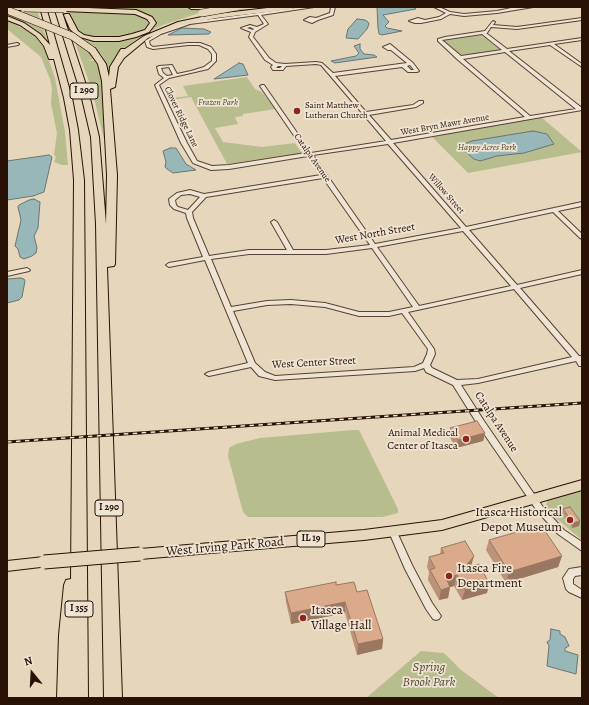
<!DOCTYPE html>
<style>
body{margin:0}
#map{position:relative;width:589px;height:705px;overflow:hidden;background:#e5d6bc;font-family:Alegreya,serif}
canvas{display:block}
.frame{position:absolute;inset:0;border:8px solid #2a1105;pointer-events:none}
.north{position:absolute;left:12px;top:653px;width:40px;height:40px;-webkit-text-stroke:3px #eee4d3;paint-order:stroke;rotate:342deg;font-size:11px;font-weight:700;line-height:16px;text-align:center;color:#2a1105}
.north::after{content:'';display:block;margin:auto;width:14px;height:18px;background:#2a1105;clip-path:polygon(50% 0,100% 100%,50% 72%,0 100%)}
</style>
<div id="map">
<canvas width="589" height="705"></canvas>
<div class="frame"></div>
<div class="north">N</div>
</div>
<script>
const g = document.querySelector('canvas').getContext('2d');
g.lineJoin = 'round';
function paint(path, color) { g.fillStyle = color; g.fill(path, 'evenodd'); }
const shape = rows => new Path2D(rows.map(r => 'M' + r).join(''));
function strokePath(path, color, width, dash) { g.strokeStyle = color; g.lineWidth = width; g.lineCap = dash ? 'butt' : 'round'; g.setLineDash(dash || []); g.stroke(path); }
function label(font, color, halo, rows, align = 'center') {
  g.font = font + ' Alegreya,serif'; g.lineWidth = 3.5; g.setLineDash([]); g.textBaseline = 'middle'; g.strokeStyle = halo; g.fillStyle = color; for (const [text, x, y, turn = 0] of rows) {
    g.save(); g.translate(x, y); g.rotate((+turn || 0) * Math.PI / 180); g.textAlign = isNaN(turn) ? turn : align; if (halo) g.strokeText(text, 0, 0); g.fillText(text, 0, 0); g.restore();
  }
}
paint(shape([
 [67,7,247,9,270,9,173,24,215,12,199,13,163,25,138,38,123,49,118,55,109,71,102,55,96,49,88,51,95,59,87,60,96,61,101,76,105,131,104,139,92,90,71,31,82,38,103,41,147,32,155,25,155,22,152,16,138,11],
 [7,10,37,10,48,43,41,35,29,26,7,17],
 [68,10,131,12,146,18,149,24,146,28,136,34,120,37,96,37,82,34,78,31],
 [7,20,32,33,45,49,55,78,65,132,68,165,62,165,54,162,56,157,54,155,57,133,51,104,52,89,50,79,41,57,7,29],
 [481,35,500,50,461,56,442,41],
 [247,77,255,89,262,92,275,109,243,114,243,116,235,117,238,124,215,128,223,142,262,147,295,143,302,153,227,164,191,97,166,101,166,99,188,96,183,86],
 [541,117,582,152,468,173,432,137],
 [353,430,359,430,398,509,398,513,383,517,248,517,243,512,228,456,229,448,236,444,260,438],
 [582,490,582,540,551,514,546,505,548,500],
 [421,651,444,653,461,670,499,698,366,698]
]), '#b8bd8e');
const water = shape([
 [377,7,414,7,416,9,383,15,389,22,385,26,387,28,402,31,382,35,379,34,378,28,377,7],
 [357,19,365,20,368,22,369,24,367,29,358,39,346,38,348,29,357,19],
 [182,28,204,29,211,32,209,34,168,35,182,28],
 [360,44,360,49,364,54,374,55,377,57,335,63,331,61,356,56,359,53,354,46,360,44],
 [239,63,243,64,248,75,214,79,239,63],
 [533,131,547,134,554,144,524,153,497,156,480,161,474,159,461,148,464,144,472,141,533,131],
 [170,148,176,148,186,164,196,170,173,173,167,169,165,167,166,162,163,151,170,148],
 [49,155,52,157,44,192,33,196,7,200,7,161,49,155],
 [34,199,40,202,38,228,34,236,37,248,36,253,32,256,24,259,20,257,18,249,15,246,21,220,18,207,19,205,29,200,34,199],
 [20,278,24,279,25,281,22,297,19,300,7,303,7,279,20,278],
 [551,629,560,631,560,634,565,637,569,646,565,648,565,651,578,655,576,674,547,666,549,646,547,642,550,640,551,629]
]);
paint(water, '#98b7b8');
strokePath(water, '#6c7570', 1);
const street = shape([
 [303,7,314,7,261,15,268,24,255,32,253,37,269,58,276,63,285,64,316,62,322,63,333,73,407,63,391,50,388,50,383,47,390,44,413,63,419,71,417,72,408,72,402,67,335,76,366,112,413,105,419,101,423,101,423,103,416,107,369,115,391,140,525,117,457,59,438,41,438,39,445,37,485,31,493,21,495,22,493,25,517,27,582,18,582,20,517,29,491,27,487,33,486,33,507,49,582,38,582,40,554,44,582,64,582,67,550,45,509,51,582,108,582,110,393,143,466,227,582,202,582,206,558,211,582,234,582,239,580,238,553,212,469,230,517,285,582,270,582,274,520,288,579,356,582,356,582,366,579,366,576,361,478,383,461,385,484,421,543,507,564,530,582,542,582,551,558,534,537,511,478,425,453,385,426,372,424,368,415,371,275,380,259,376,251,367,209,376,205,374,209,372,248,363,205,260,169,267,166,265,169,263,203,257,187,218,186,213,174,209,170,205,169,199,177,193,190,190,204,194,321,175,308,156,229,169,211,170,193,163,181,143,155,85,164,78,159,74,157,67,159,66,172,65,177,74,191,71,204,67,212,61,212,54,208,49,199,45,188,45,153,49,147,47,145,41,159,32,189,22,303,7],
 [258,15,264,24,257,27,250,25,241,28,251,32,249,37,265,60,273,65,271,67,273,70,283,70,286,66,316,64,321,65,386,141,311,153,264,85,262,85,260,86,306,153,229,165,212,166,197,161,187,143,159,85,169,78,208,69,216,61,216,54,211,47,200,43,188,43,153,47,150,45,149,41,161,34,190,24,258,15],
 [250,27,254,29,253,30,247,28,250,27],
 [482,34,502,50,461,56,442,40,482,34],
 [505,52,576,109,530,116,463,59,505,52],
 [410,65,414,70,411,70,407,66,410,65],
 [278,66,282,66,280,68,276,68,278,66],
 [169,67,173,75,167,76,163,73,161,68,169,67],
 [388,144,461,228,375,244,313,155,388,144],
 [323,178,370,245,326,250,293,250,277,222,274,220,271,222,287,250,249,250,209,256,193,218,192,212,206,197,323,178],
 [190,194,200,197,188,210,178,207,176,205,175,200,181,195,190,194],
 [463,231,511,286,419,306,377,247,463,231],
 [372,248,413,307,389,312,359,312,325,303,291,300,267,301,231,307,211,259,249,254,326,254,372,248],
 [514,289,572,357,478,379,457,380,432,368,430,365,435,354,434,349,408,312,514,289],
 [291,304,325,307,359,316,389,316,402,313,428,349,427,354,423,363,414,367,275,376,265,372,255,363,233,311,267,305,291,304],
 [331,7,335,7,333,15,318,20,312,23,304,20,310,17,316,18,330,13,331,7],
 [434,7,439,7,450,12,464,14,497,11,516,7,533,7,497,13,464,16,450,14,441,19,421,23,415,23,409,21,418,18,425,20,439,17,446,13,434,7],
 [17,43,19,44,18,45,7,47,7,45,17,43],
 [27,268,30,270,29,271,7,276,7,272,27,268],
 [393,528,396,530,412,565,432,603,439,613,441,616,439,619,436,620,433,619,426,609,405,569,389,532,390,530,393,528],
 [582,567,582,575,575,576,573,579,573,584,582,590,582,598,569,592,566,589,563,578,569,569,582,567]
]);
const primary = shape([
 [582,480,582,490,442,530,364,540,140,559,136,558,134,554,136,550,140,549,364,530,442,520,582,480],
 [44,557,49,558,50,562,49,566,7,571,7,561,44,557]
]);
const highway = shape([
 [7,7,27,7,27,8,24,10,7,10,7,7],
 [40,7,46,7,72,98,78,130,84,180,88,698,57,698,59,635,64,585,66,580,71,579,74,180,70,130,64,98,54,59,49,59,44,46,36,36,20,25,7,20,7,16,24,23,40,34,50,45,40,7],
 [54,7,60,7,61,9,64,7,136,10,152,17,156,23,149,32,136,37,119,41,94,41,80,37,74,33,70,29,64,15,65,14,69,14,78,31,84,35,94,37,119,37,132,34,145,30,150,23,147,19,135,14,64,11,61,9,89,94,99,137,106,224,107,175,102,81,98,64,88,50,89,48,95,48,106,64,109,77,110,67,121,49,125,49,144,36,178,22,216,14,276,7,295,7,292,9,216,18,182,25,148,38,124,58,118,67,115,87,110,89,117,175,115,264,114,266,107,267,122,698,104,698,96,224,91,137,81,94,54,7],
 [188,7,232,7,232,8,229,10,191,9,188,7]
]);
strokePath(street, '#594233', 2);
strokePath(primary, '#2a1105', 2);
strokePath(highway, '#2a1105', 2);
paint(street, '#eee4d3');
paint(primary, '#e5d6bc');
paint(highway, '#e5d6bc');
const rail = shape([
 [7,442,582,403]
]);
strokePath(rail, '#2a1105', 3);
strokePath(rail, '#eee4d3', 1.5, [4.5]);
const primaryBridge = shape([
 [44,562,140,554]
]);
const highwayBridge = shape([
 [24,8,64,9],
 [7,10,72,36,92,50],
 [202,13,236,7]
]);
strokePath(primaryBridge, '#2a1105', 15, []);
strokePath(highwayBridge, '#2a1105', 8, []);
strokePath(primaryBridge, '#e5d6bc', 13);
strokePath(highwayBridge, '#e5d6bc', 7);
paint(shape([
 [450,428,485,433,483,441,456,448,449,436],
 [563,509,580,521,579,526,572,528,562,514],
 [489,540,562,556,558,567,506,583,486,550],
 [441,548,472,566,489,583,487,593,462,600,454,586,450,587,448,598,439,600,428,580,429,572,427,567,429,557,440,554],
 [336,585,357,592,383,639,382,649,357,655,345,613,291,624,286,602,285,592]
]), '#bc9278');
paint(shape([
 [485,433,483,441,456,448,458,440],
 [580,521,579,526,572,528,573,523],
 [474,556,471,566,464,568],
 [562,556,558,567,506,583,509,572],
 [457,575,454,586,444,589,446,578],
 [489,583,487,593,462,600,465,590],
 [450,587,448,598,439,600,441,590],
 [345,602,345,613,291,624,291,613],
 [383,639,382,649,357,655,358,644]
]), '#997761');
const building = shape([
 [477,421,485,433,458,440,450,428,477,421],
 [570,507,580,521,573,523,563,509,570,507],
 [541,525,562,556,509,572,489,540,541,525],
 [465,541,474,556,464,568,479,564,489,583,465,590,457,575,446,578,450,587,441,590,430,570,435,568,429,557,444,553,441,548,465,541],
 [336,582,336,585,354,582,357,592,367,590,383,639,358,644,345,602,291,613,285,592,336,582]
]);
paint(building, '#dbaa8b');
strokePath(building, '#997761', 1);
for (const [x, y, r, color] of [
 [297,111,4,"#8f2418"],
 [466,439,4,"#8f2418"],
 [570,520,4,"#8f2418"],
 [449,576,4,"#8f2418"],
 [303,618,4,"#8f2418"]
]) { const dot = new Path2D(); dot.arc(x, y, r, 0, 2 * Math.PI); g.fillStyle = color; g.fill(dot); strokePath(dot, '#eee4d3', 1.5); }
label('italic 9px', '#55452e', '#eee4d3', [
 ["Frazen Park",218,103],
 ["Happy Acres Park",487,148]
]);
label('9px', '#2a1105', '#eee4d3', [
 ["Saint Matthew",305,106],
 ["Lutheran Church",305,116]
], 'left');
label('9px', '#2a1105', '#eee4d3', [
 ["Clover Ridge Lane",181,117,64],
 ["West Bryn Mawr Avenue",445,125,-10],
 ["Catalpa Avenue",312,158,55],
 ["Willow Street",446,194,49]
]);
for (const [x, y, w] of [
 [84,91,28],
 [109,508,28],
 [311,539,28],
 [79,609,28]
]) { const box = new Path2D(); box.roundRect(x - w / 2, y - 8, w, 16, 3); g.fillStyle = '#eee4d3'; g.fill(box); strokePath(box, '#2a1105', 1); }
label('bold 10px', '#2a1105', null, [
 ["I 290",84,91],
 ["I 290",109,508],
 ["IL 19",311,539],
 ["I 355",79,609]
]);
label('11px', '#2a1105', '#eee4d3', [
 ["West North Street",375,234,-10],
 ["West Center Street",314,363,-3],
 ["Catalpa Avenue",496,422,57]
]);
label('11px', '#2a1105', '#eee4d3', [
 ["Animal Medical",458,433],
 ["Center of Itasca",458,446]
], 'right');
label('13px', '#2a1105', '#eee4d3', [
 ["Itasca Historical",562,513,"right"],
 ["Depot Museum",562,528,"right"],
 ["Itasca Fire",457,569],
 ["Department",457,584],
 ["Itasca",311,611],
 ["Village Hall",311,626]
], 'left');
label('13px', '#2a1105', '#eee4d3', [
 ["West Irving Park Road",225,547,-5]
]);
label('italic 13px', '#55452e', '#eee4d3', [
 ["Spring",429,668],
 ["Brook Park",429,683]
]);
</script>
